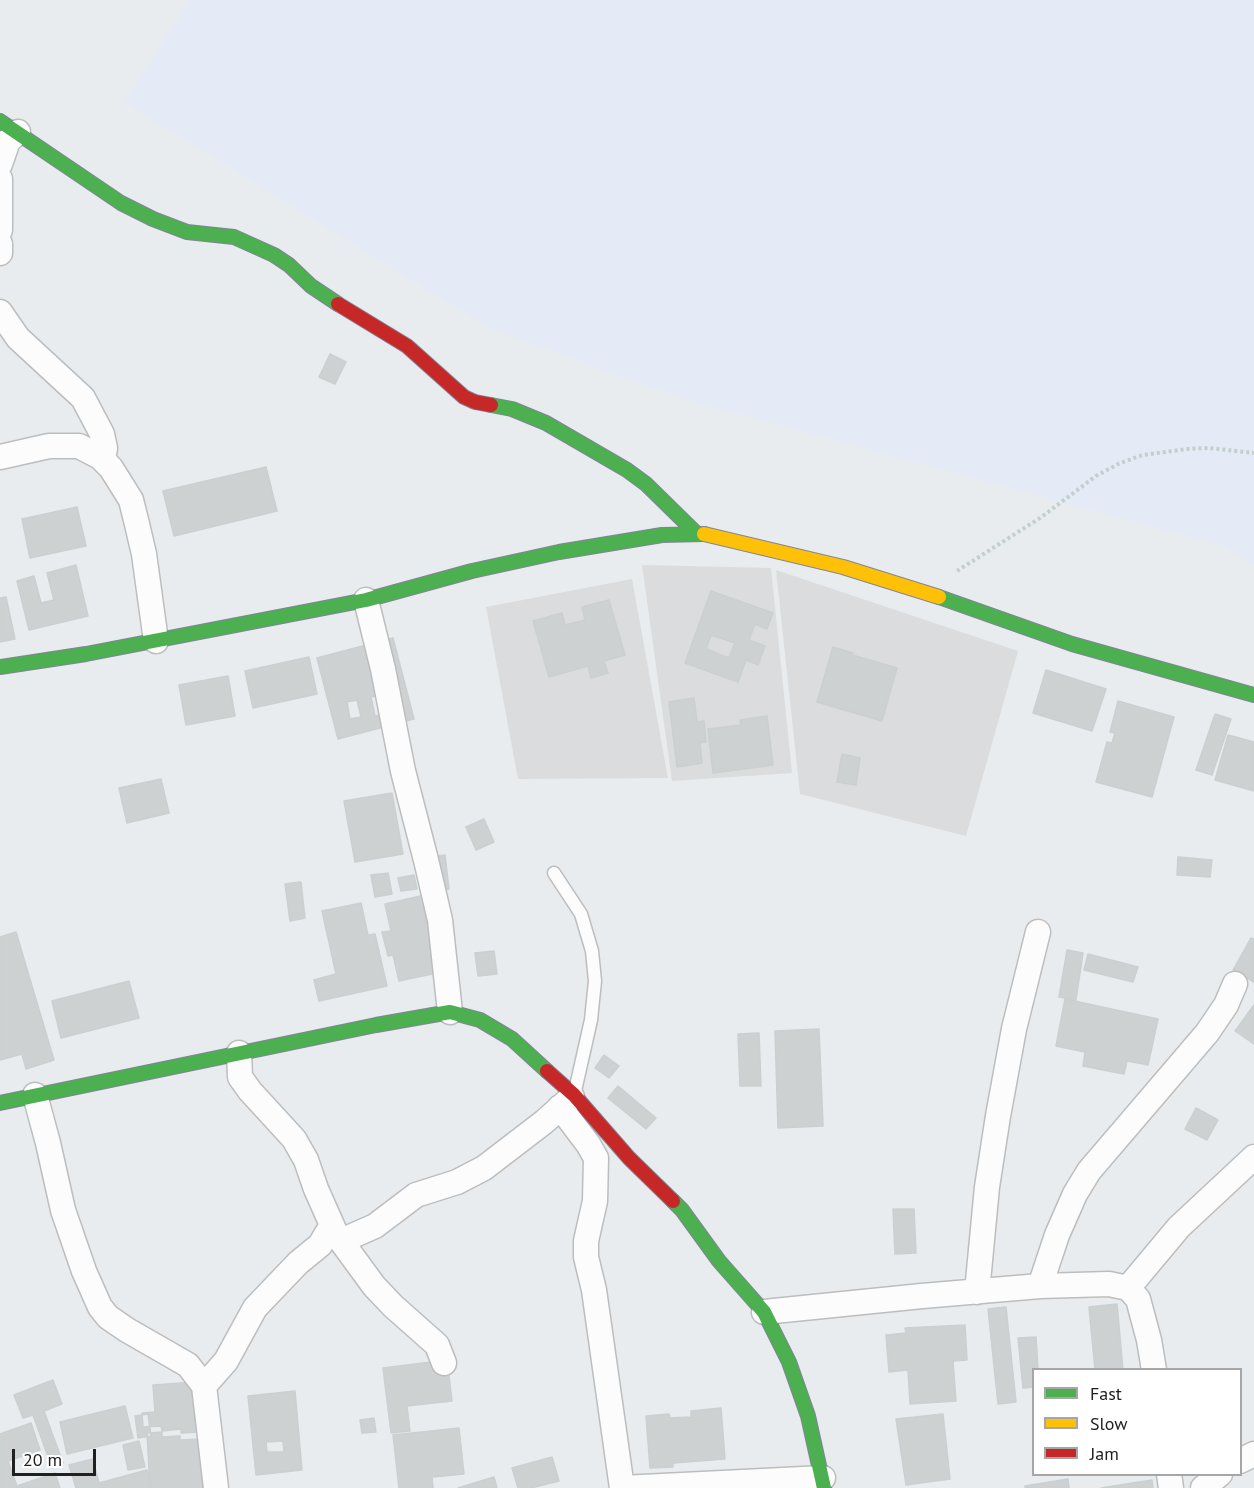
<!DOCTYPE html>
<style>
body{margin:0}
#map{position:relative;width:1254px;height:1488px;overflow:hidden;background:#e9ecee;font-family:"PT Sans",sans-serif}
canvas{display:block}
.legend{position:absolute;left:1032px;top:1368px;width:210px;height:108px;box-sizing:border-box;background:#fff;border:2px solid #a6a6a6;margin:0;padding:8px 10px;list-style:none;font-size:18px;color:#202020}
.legend li{display:flex;align-items:center;gap:12px;height:30px}
.legend b{width:30px;border:2px solid #a6a6a6}
.scale{position:absolute;left:12px;top:1449px;width:84px;height:27px;box-sizing:border-box;border:3px solid #202020;border-top:0;padding-left:8px;font-size:18px;line-height:21px;white-space:nowrap;color:#202020;-webkit-text-stroke:4px #fff;paint-order:stroke}
</style>
<div id="map">
<canvas width="1254" height="1488"></canvas>
<ul class="legend">
<li><b style="height:8px;background:#4caf50"></b>Fast</li>
<li><b style="height:8px;background:#ffc107"></b>Slow</li>
<li><b style="height:8px;background:#c62828"></b>Jam</li>
</ul>
<div class="scale">20 m</div>
</div>
<script>
const g = document.querySelector('canvas').getContext('2d');
g.lineJoin = 'round';
function paint(path, color) { g.fillStyle = color; g.fill(path, 'evenodd'); }
const shape = rows => new Path2D(rows.map(r => 'M' + r).join(''));
function strokePath(path, color, width, dash) { g.strokeStyle = color; g.lineWidth = width; g.lineCap = dash ? 'butt' : 'round'; g.setLineDash(dash || []); g.stroke(path); }
paint(shape([
 [642,565,771,568,792,773,672,781],
 [776,570,1018,651,966,836,800,794],
 [632,579,668,778,518,779,486,607]
]), '#dadcdd');
paint(shape([
 [190,0,1254,0,1254,565,1223,546,684,399,490,329,124,102]
]), '#e5eaf7');
const building = shape([
 [330,354,346,362,335,384,319,377,330,354],
 [266,467,277,511,174,536,163,491,266,467],
 [77,507,86,546,30,558,22,519,77,507],
 [76,565,88,616,29,630,17,581,34,576,41,603,54,600,47,573,76,565],
 [711,591,773,613,767,629,755,624,749,640,765,646,758,665,746,660,738,682,685,663,711,591],
 [711,635,735,643,729,658,706,649,711,635],
 [6,597,15,639,0,642,0,598,6,597],
 [609,600,625,655,604,661,608,673,591,678,588,666,549,677,533,621,562,613,565,625,585,620,582,607,609,600],
 [393,638,414,719,338,739,317,658,393,638],
 [381,695,385,714,375,716,371,697,381,695],
 [357,700,361,717,350,719,347,702,357,700],
 [833,647,853,653,852,655,897,668,882,721,817,702,833,647],
 [309,657,317,694,253,708,245,671,309,657],
 [1046,670,1106,689,1092,731,1033,713,1046,670],
 [228,676,235,716,186,725,179,685,228,676],
 [694,698,697,722,704,721,706,742,700,743,702,763,677,767,669,702,694,698],
 [1118,701,1174,717,1152,797,1096,782,1107,742,1112,743,1115,733,1110,732,1118,701],
 [1215,714,1231,719,1212,775,1196,770,1215,714],
 [767,716,773,765,713,773,708,729,741,725,740,720,767,716],
 [1228,735,1254,742,1254,791,1215,780,1228,735],
 [842,754,860,758,856,785,837,782,842,754],
 [161,779,169,813,127,823,119,788,161,779],
 [392,793,403,854,355,862,344,801,392,793],
 [484,819,494,842,476,850,466,827,484,819],
 [445,855,449,889,428,892,423,858,445,855],
 [1178,857,1212,860,1210,877,1177,875,1178,857],
 [388,873,392,894,375,897,371,875,388,873],
 [414,875,417,889,401,891,398,878,414,875],
 [301,882,305,918,290,921,285,884,301,882],
 [434,893,446,971,399,981,393,955,388,956,382,932,391,931,385,904,434,893],
 [361,903,368,935,375,934,387,986,319,1001,314,980,336,974,322,911,361,903],
 [16,932,54,1060,26,1069,22,1054,0,1060,0,937,16,932],
 [1251,938,1254,939,1254,982,1233,970,1251,938],
 [1067,950,1083,953,1076,1000,1059,997,1067,950],
 [494,951,497,974,478,976,475,953,494,951],
 [1088,954,1138,967,1133,982,1084,970,1088,954],
 [129,981,139,1018,61,1038,52,1001,129,981],
 [1065,999,1158,1019,1148,1065,1127,1061,1124,1074,1083,1066,1085,1052,1056,1046,1065,999],
 [1254,1005,1254,1044,1235,1031,1254,1005],
 [819,1029,823,1126,778,1128,775,1031,819,1029],
 [759,1033,761,1086,740,1086,738,1034,759,1033],
 [604,1055,619,1066,609,1078,595,1068,604,1055],
 [618,1086,656,1118,646,1129,608,1098,618,1086],
 [1196,1108,1218,1120,1207,1140,1185,1129,1196,1108],
 [893,1209,914,1209,916,1253,895,1254,893,1209],
 [1117,1304,1123,1370,1095,1370,1089,1307,1117,1304],
 [1006,1307,1016,1402,998,1404,988,1309,1006,1307],
 [965,1325,967,1360,953,1361,956,1401,910,1404,908,1370,889,1372,886,1335,906,1333,905,1328,965,1325],
 [1036,1337,1038,1370,1034,1370,1034,1387,1023,1388,1018,1338,1036,1337],
 [447,1360,452,1401,407,1406,410,1431,391,1433,383,1368,447,1360],
 [53,1380,62,1404,44,1411,63,1463,52,1468,33,1415,23,1418,14,1395,53,1380],
 [196,1382,199,1432,181,1433,181,1429,162,1431,161,1426,143,1427,142,1413,155,1412,153,1385,196,1382],
 [295,1391,302,1470,256,1475,248,1396,295,1391],
 [283,1441,284,1452,267,1452,266,1442,283,1441],
 [125,1406,133,1438,67,1454,60,1422,125,1406],
 [721,1408,725,1459,673,1463,673,1467,650,1468,646,1416,669,1414,670,1418,691,1417,691,1411,721,1408],
 [148,1414,151,1436,138,1438,135,1416,148,1414],
 [943,1414,950,1479,906,1485,896,1419,943,1414],
 [374,1418,376,1432,362,1433,360,1420,374,1418],
 [31,1423,40,1450,8,1461,17,1486,55,1473,60,1488,0,1488,0,1434,31,1423],
 [459,1428,464,1474,432,1477,433,1488,399,1488,393,1435,459,1428],
 [162,1432,162,1437,180,1436,180,1440,201,1439,203,1488,150,1488,147,1433,162,1432],
 [139,1441,145,1467,128,1470,123,1445,139,1441],
 [552,1457,559,1481,531,1488,518,1488,512,1468,552,1457],
 [93,1459,99,1483,147,1470,152,1488,76,1488,69,1465,93,1459],
 [494,1477,497,1488,458,1488,494,1477],
 [1068,1479,1069,1488,1025,1488,1025,1486,1068,1479],
 [1152,1480,1153,1488,1101,1488,1152,1480]
]);
paint(building, '#ced1d2');
strokePath(building, '#cacfd1', 1.5);
const lane = shape([
 [554,873,581,914,592,951,595,981,591,1020,575,1091]
]);
const street = shape([
 [0,164,8,141,18,132],
 [0,179,0,230],
 [0,244,0,253],
 [0,312,18,338,83,398,102,434,105,448,103,460],
 [0,457,49,446,79,446,100,457,111,468,131,500,136,520,144,554,156,641],
 [366,600,383,669,403,771,426,860,440,920,450,1012],
 [239,1053,240,1077,250,1091,294,1139,306,1160,316,1189,336,1234,374,1286,393,1306,437,1345,444,1363],
 [35,1095,48,1143,63,1210,84,1271,100,1307,108,1317,127,1330,188,1365,204,1386,216,1488],
 [560,1107,588,1144,596,1158,595,1201,586,1241,586,1257,594,1290,622,1488],
 [341,1241,375,1226,416,1195,457,1182,484,1168,544,1122,572,1097],
 [1040,1286,1057,1235,1075,1194,1089,1171,1207,1033,1226,1005,1235,984],
 [1128,1288,1179,1227,1254,1157],
 [977,1292,987,1187,998,1116,1014,1029,1038,932],
 [764,1312,922,1296,1040,1286,1109,1284,1128,1288,1138,1299,1149,1340,1154,1370],
 [204,1386,226,1361,255,1308,298,1263,320,1245,332,1225],
 [1240,1461,1254,1454],
 [1169,1474,1171,1488],
 [622,1488,823,1478],
 [1203,1488,1220,1474]
]);
const fast = shape([
 [0,121,121,203,153,219,187,232,234,237,274,255,289,265,311,286,338,304],
 [491,405,512,409,546,423,627,470,646,484,697,534],
 [939,597,1072,644,1254,695],
 [0,667,86,654,366,600,472,571,559,552,662,535,704,534],
 [0,1103,376,1025,450,1012,480,1020,512,1039,547,1071],
 [673,1201,682,1210,719,1261,764,1312,789,1362,808,1416,824,1488]
]);
const slow = shape([
 [704,534,843,567,939,597]
]);
const jam = shape([
 [338,304,407,346,464,397,475,402,491,405],
 [547,1071,574,1095,629,1158,673,1201]
]);
strokePath(lane, '#bcbdbe', 15);
strokePath(street, '#bcbdbe', 27);
strokePath(fast, '#808599', 16);
strokePath(slow, '#808599', 16);
strokePath(jam, '#808599', 16);
strokePath(shape([
 [957,571,1040,518,1096,476,1120,463,1143,455,1187,449,1209,448,1254,453]
]), '#c2cfce', 4, [3, 3]);
strokePath(lane, '#fcfcfc', 12);
strokePath(street, '#fcfcfc', 24);
strokePath(fast, '#4caf50', 14);
strokePath(slow, '#ffc107', 14);
strokePath(jam, '#c62828', 14);
</script>
